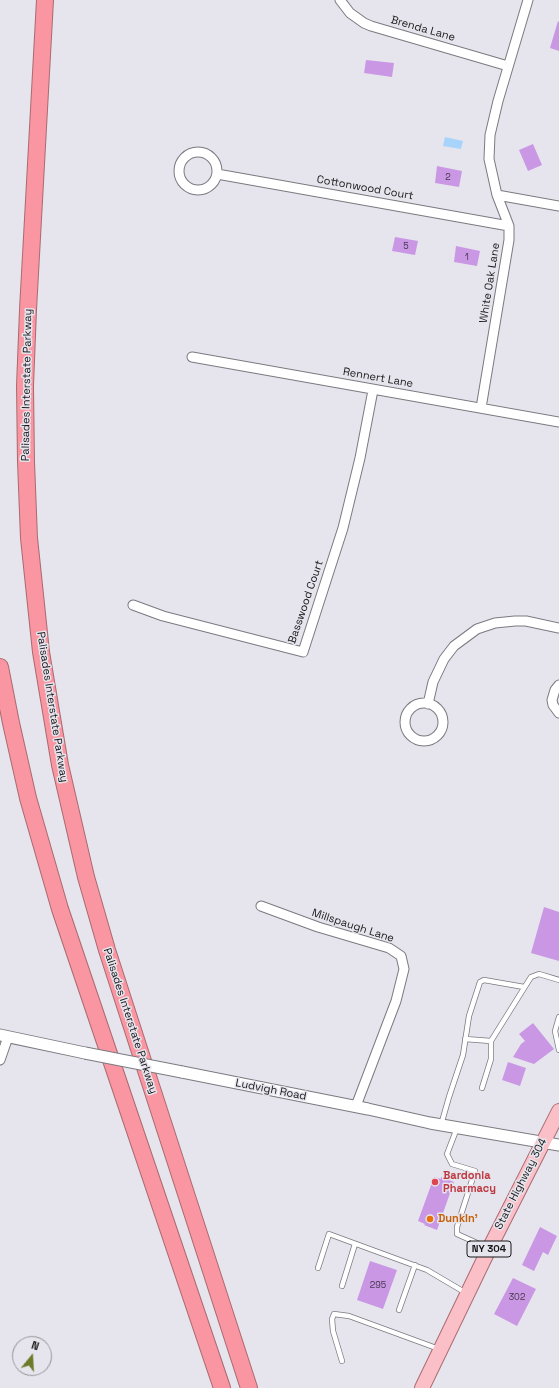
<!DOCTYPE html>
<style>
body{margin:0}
#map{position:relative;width:559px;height:1388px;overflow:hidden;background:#e6e5ed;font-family:"Space Grotesk",sans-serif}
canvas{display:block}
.north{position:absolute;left:12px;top:1336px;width:40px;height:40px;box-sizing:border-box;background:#e6e5ed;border:1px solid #939398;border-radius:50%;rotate:18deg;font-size:11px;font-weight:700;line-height:16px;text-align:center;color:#171719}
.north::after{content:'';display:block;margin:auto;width:14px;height:18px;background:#6d7a27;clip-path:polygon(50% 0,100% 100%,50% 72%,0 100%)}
</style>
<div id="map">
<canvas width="559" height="1388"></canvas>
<div class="north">N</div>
</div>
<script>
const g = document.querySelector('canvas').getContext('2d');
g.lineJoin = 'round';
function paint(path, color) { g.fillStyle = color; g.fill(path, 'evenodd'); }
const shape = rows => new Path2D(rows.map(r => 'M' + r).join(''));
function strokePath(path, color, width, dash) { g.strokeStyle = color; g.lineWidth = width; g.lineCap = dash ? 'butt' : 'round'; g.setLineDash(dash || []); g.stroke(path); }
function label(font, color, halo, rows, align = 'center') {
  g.font = font + ' "Space Grotesk",sans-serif'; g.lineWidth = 3; g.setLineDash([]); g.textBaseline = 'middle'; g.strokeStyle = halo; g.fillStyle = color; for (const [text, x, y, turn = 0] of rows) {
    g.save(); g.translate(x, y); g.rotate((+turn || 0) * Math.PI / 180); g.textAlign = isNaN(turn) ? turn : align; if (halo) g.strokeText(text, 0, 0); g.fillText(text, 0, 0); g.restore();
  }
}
paint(shape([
 [445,137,463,141,461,149,443,146]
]), '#a8d4fc');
paint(shape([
 [558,21,559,22,559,51,550,48],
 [366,60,394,63,392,77,364,73],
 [533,144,542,165,528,171,519,150],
 [437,166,462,171,459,187,435,183],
 [395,237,418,241,415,255,392,251],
 [456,246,480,251,477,266,454,262],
 [544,907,559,912,559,961,531,953],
 [533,1023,554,1049,534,1064,513,1057,521,1044,525,1041,519,1034],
 [508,1062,526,1068,520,1086,502,1080],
 [434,1177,441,1179,441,1177,454,1182,437,1230,424,1225,425,1224,418,1221],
 [540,1227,557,1236,548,1255,543,1252,534,1271,522,1265],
 [370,1261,397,1270,383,1309,357,1300],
 [513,1278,536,1289,517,1326,494,1314]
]), '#ca97e4');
const service = shape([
 [559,1017,555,1031,559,1050],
 [465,1039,491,1041],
 [482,1088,491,1059,491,1041,531,977,539,974,559,980],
 [441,1125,449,1097,463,1055,469,1016,480,982,484,980,524,987],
 [457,1128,447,1154,452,1164,475,1171,457,1227,457,1234,488,1248],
 [318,1268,329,1234,427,1270,466,1293],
 [342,1286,355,1244],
 [399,1310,415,1265],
 [342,1361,333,1331,332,1319,334,1314,349,1316,439,1349]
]);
const minor = shape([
 [340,0,350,13,364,23,371,26,508,66],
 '179 171a19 19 0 1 1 38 0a19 19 0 1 1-38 0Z',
 [217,174,509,226],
 [497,195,559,206],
 [192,357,559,422],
 [481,408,509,240,509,226,497,195,489,159,490,135,498,101,528,0],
 [133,605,163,616,303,652,343,528,360,458,373,390],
 [559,685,555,690,552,700,553,705,559,713],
 '405 722a19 19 0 1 1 38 0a19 19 0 1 1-38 0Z',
 [428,704,433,682,444,659,454,646,477,629,495,623,515,621,526,621,559,628],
 [261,906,318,927,389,948,401,956,404,969,396,1001,356,1106],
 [0,1060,8,1037]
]);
const tertiary = shape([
 [0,1035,85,1053],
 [182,1072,368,1109,430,1123,559,1145]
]);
const primary = shape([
 [422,1388,489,1249,559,1111]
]);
const motorway = shape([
 [45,0,28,310,25,386,26,462,29,538,41,652,60,765,86,877,107,950,249,1388],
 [0,667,11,723,28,798,60,909,222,1388]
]);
strokePath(service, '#7b7a80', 6);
strokePath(minor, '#7b7a80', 11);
strokePath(tertiary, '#7b7a80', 13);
strokePath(primary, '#aa6a71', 16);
strokePath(motorway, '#aa6a71', 18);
strokePath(service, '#fff', 4.5);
strokePath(minor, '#fff', 9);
strokePath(tertiary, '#fff', 11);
strokePath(primary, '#fbc0c7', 14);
strokePath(motorway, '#f996a1', 16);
const tertiaryBridge = shape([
 [85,1053,182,1072]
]);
strokePath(tertiaryBridge, '#7b7a80', 13, []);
strokePath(tertiaryBridge, '#fff', 11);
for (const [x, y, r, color] of [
 [435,1182,4,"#e0444e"],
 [430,1219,4,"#e8710a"]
]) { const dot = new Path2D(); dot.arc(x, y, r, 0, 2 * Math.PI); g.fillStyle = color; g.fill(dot); strokePath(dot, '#e6e5ed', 1.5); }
label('9px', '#44374c', null, [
 ["2",448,178],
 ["5",406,247],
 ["1",467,258],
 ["295",378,1286],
 ["302",517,1298]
]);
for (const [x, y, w] of [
 [489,1249,44]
]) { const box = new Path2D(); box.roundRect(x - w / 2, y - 8, w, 16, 3); g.fillStyle = '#e6e5ed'; g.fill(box); strokePath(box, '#171719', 1); }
label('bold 10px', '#171719', null, [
 ["NY 304",489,1249]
]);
label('11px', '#171719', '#e6e5ed', [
 ["Brenda Lane",423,29,16],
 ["Cottonwood Court",365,188,10],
 ["White Oak Lane",490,283,-81],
 ["Rennert Lane",378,378,10],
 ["Palisades Interstate Parkway",27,385,-89],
 ["Basswood Court",306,602,-71],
 ["Palisades Interstate Parkway",52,707,81],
 ["Millspaugh Lane",353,926,18],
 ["Palisades Interstate Parkway",130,1021,72],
 ["Ludvigh Road",271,1090,11],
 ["State Highway 304",521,1184,-63]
]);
label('bold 11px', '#be3a42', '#e6e5ed', [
 ["Bardonia",443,1176],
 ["Pharmacy",443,1189]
], 'left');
label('bold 11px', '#c56008', '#e6e5ed', [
 ["Dunkin'",438,1219]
], 'left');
</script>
